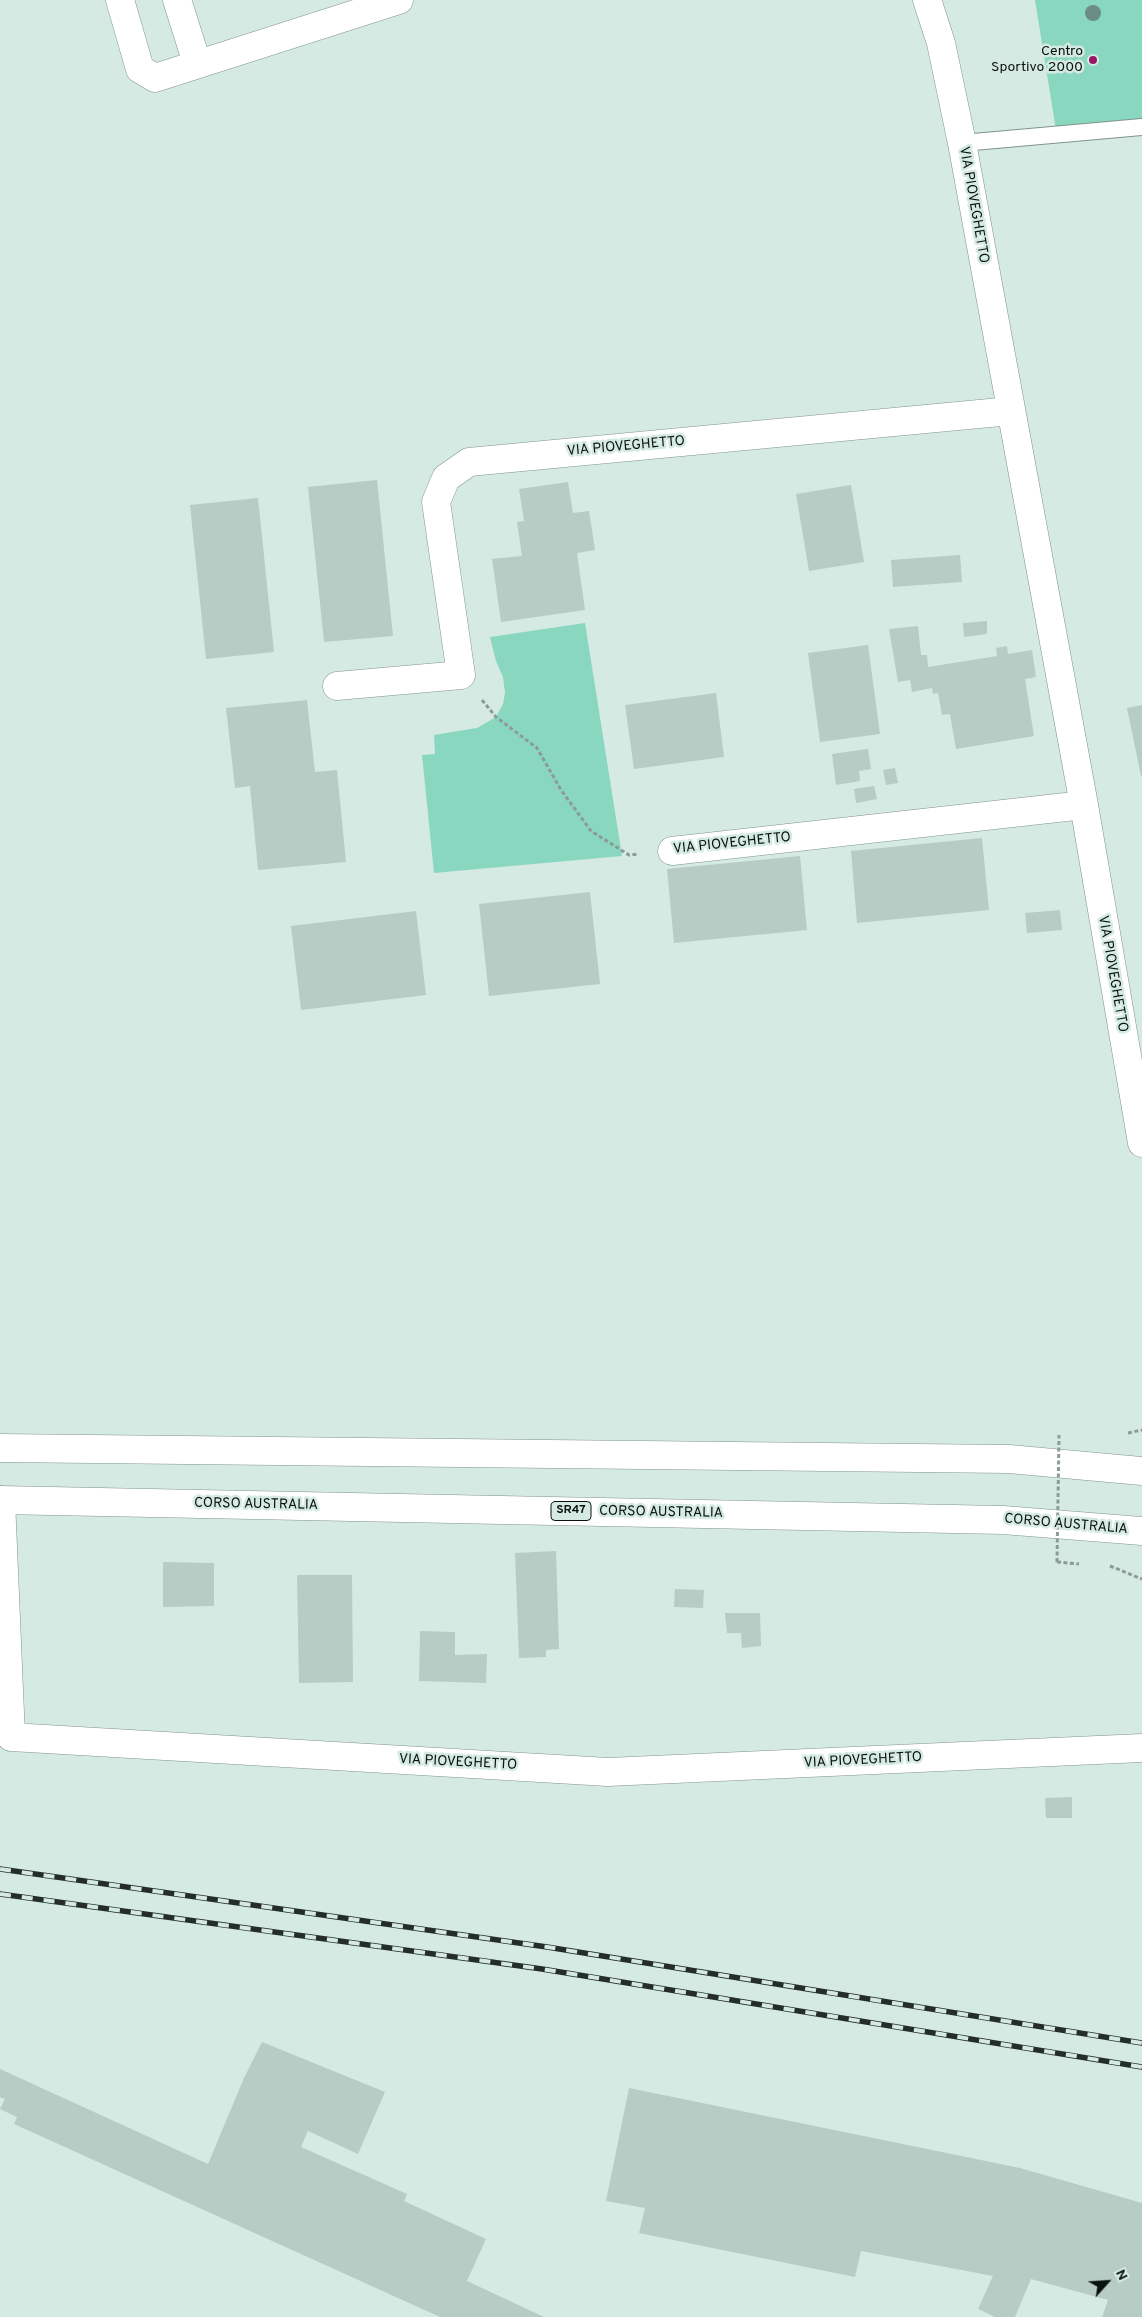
<!DOCTYPE html>
<style>
body{margin:0}
#map{position:relative;width:1142px;height:2317px;overflow:hidden;background:#d5eae3;font-family:Overpass,sans-serif}
canvas{display:block}
.north{position:absolute;left:1082px;top:2257px;width:50px;height:50px;-webkit-text-stroke:4px #d5eae3;paint-order:stroke;rotate:64deg;font-size:14px;font-weight:700;line-height:20px;text-align:center;color:#0a110f}
.north::after{content:'';display:block;margin:auto;width:18px;height:22px;background:#0a110f;clip-path:polygon(50% 0,100% 100%,50% 72%,0 100%)}
</style>
<div id="map">
<canvas width="1142" height="2317"></canvas>
<div class="north">N</div>
</div>
<script>
const g = document.querySelector('canvas').getContext('2d');
g.lineJoin = 'round';
function paint(path, color) { g.fillStyle = color; g.fill(path, 'evenodd'); }
const shape = rows => new Path2D(rows.map(r => 'M' + r).join(''));
function strokePath(path, color, width, dash) { g.strokeStyle = color; g.lineWidth = width; g.lineCap = dash ? 'butt' : 'round'; g.setLineDash(dash || []); g.stroke(path); }
function label(font, color, halo, rows, align = 'center') {
  g.font = font + ' Overpass,sans-serif'; g.lineWidth = 5; g.setLineDash([]); g.textBaseline = 'middle'; g.strokeStyle = halo; g.fillStyle = color; for (const [text, x, y, turn = 0] of rows) {
    g.save(); g.translate(x, y); g.rotate((+turn || 0) * Math.PI / 180); g.textAlign = isNaN(turn) ? turn : align; if (halo) g.strokeText(text, 0, 0); g.fillText(text, 0, 0); g.restore();
  }
}
paint(shape([
 [1035,0,1142,0,1142,119,1056,130],
 [585,623,622,856,434,873,422,755,435,754,434,735,477,728,496,717,503,704,505,693,503,677,496,661,490,637]
]), '#89d7bf');
paint(shape([
 [377,480,393,636,324,642,308,487],
 [568,482,573,513,589,511,595,550,577,553,585,610,501,622,492,559,522,556,517,522,524,521,519,489],
 [851,485,864,562,809,571,796,494],
 [258,498,274,652,206,659,190,505],
 [960,555,962,582,893,587,891,560],
 [987,621,987,634,964,637,963,623],
 [918,626,921,655,927,655,928,667,997,656,996,648,1007,646,1008,654,1032,650,1036,677,1025,679,1034,736,956,749,950,714,942,715,938,693,933,694,932,688,912,692,910,680,898,682,889,629],
 [868,645,880,734,820,742,808,653],
 [716,693,724,757,634,769,625,705],
 [307,700,315,772,337,770,346,862,258,870,250,786,235,788,226,708],
 [1142,705,1142,776,1141,776,1127,708],
 [868,749,871,769,859,771,860,781,836,785,832,754],
 [895,768,898,783,886,785,883,770],
 [874,786,877,799,856,803,854,789],
 [982,838,989,910,857,923,851,851],
 [800,856,807,930,674,943,667,869],
 [590,892,600,984,489,996,479,904],
 [1060,910,1062,930,1027,933,1025,913],
 [416,911,426,995,301,1010,291,926],
 [556,1551,559,1649,546,1650,546,1657,519,1658,515,1553],
 [163,1562,214,1563,214,1606,163,1607],
 [297,1575,352,1575,353,1682,299,1683],
 [675,1589,704,1590,703,1608,674,1607],
 [725,1613,760,1613,761,1646,742,1648,741,1633,727,1633],
 [420,1631,455,1632,455,1655,487,1654,486,1683,419,1681],
 [1072,1797,1072,1818,1046,1818,1045,1798],
 [262,2042,385,2092,358,2154,308,2131,301,2147,407,2194,404,2201,486,2239,467,2281,544,2317,440,2317,14,2124,17,2117,0,2109,5,2099,0,2097,0,2069,208,2164,244,2078],
 [629,2088,1020,2168,1142,2203,1142,2317,1102,2317,1108,2300,1031,2279,1015,2317,995,2317,978,2309,993,2276,861,2251,855,2277,639,2233,645,2208,606,2201]
]), '#b7ccc4');
const lane = shape([
 [962,143,1142,127]
]);
const street = shape([
 [120,0,140,69,155,78,399,0],
 [177,0,197,63],
 [927,0,941,43,962,143,1084,805,1142,1143],
 [337,686,461,675,436,502,446,478,469,462,1011,411],
 [672,851,1084,805],
 [1,1500,11,1737,608,1772,1142,1748]
]);
const highway = shape([
 [0,1448,1009,1459,1142,1471],
 [0,1500,1003,1520,1142,1531]
]);
strokePath(lane, '#80948d', 18);
strokePath(street, '#80948d', 29);
strokePath(highway, '#80948d', 29);
strokePath(shape([
 [482,700,496,717,537,748,561,790,591,831,629,855,639,854],
 [1128,1433,1142,1430],
 [1057,1562,1079,1564],
 [1110,1566,1142,1579]
]), '#8b9b96', 3, [4, 2.5]);
strokePath(lane, '#fff', 16);
strokePath(street, '#fff', 28);
strokePath(highway, '#fff', 28);
const rail = shape([
 [0,1869,547,1947,1142,2043],
 [0,1894,542,1969,1142,2067]
]);
strokePath(rail, '#242d2a', 5.5);
strokePath(rail, '#d5eae3', 4, [11]);
strokePath(shape([
 [1057,1562,1059,1435]
]), '#8b9b96', 3, [4, 2.5]);
g.fillStyle = '#6a8e84';
for (const [x, y] of [
 [1093,13]
]) { g.beginPath(); g.arc(x, y, 8, 0, 2 * Math.PI); g.fill(); }
for (const [x, y, r, color] of [
 [1093,60,5,"#9d1463"]
]) { const dot = new Path2D(); dot.arc(x, y, r, 0, 2 * Math.PI); g.fillStyle = color; g.fill(dot); strokePath(dot, '#d5eae3', 2); }
for (const [x, y, w] of [
 [571,1511,40]
]) { const box = new Path2D(); box.roundRect(x - w / 2, y - 9.5, w, 19, 4); g.fillStyle = '#d5eae3'; g.fill(box); strokePath(box, '#0a110f', 1); }
label('bold 12px', '#0a110f', null, [
 ["SR47",571,1511]
]);
label('14px', '#0a110f', '#d5eae3', [
 ["Centro",1083,52],
 ["Sportivo 2000",1083,68]
], 'right');
label('14px', '#0a110f', '#d5eae3', [
 ["VIA PIOVEGHETTO",973,205,80],
 ["VIA PIOVEGHETTO",626,447,-5],
 ["VIA PIOVEGHETTO",732,844,-6],
 ["VIA PIOVEGHETTO",1112,974,80],
 ["CORSO AUSTRALIA",256,1505,1],
 ["CORSO AUSTRALIA",661,1513,1],
 ["CORSO AUSTRALIA",1066,1525,5],
 ["VIA PIOVEGHETTO",863,1761,-3],
 ["VIA PIOVEGHETTO",458,1763,3]
]);
</script>
